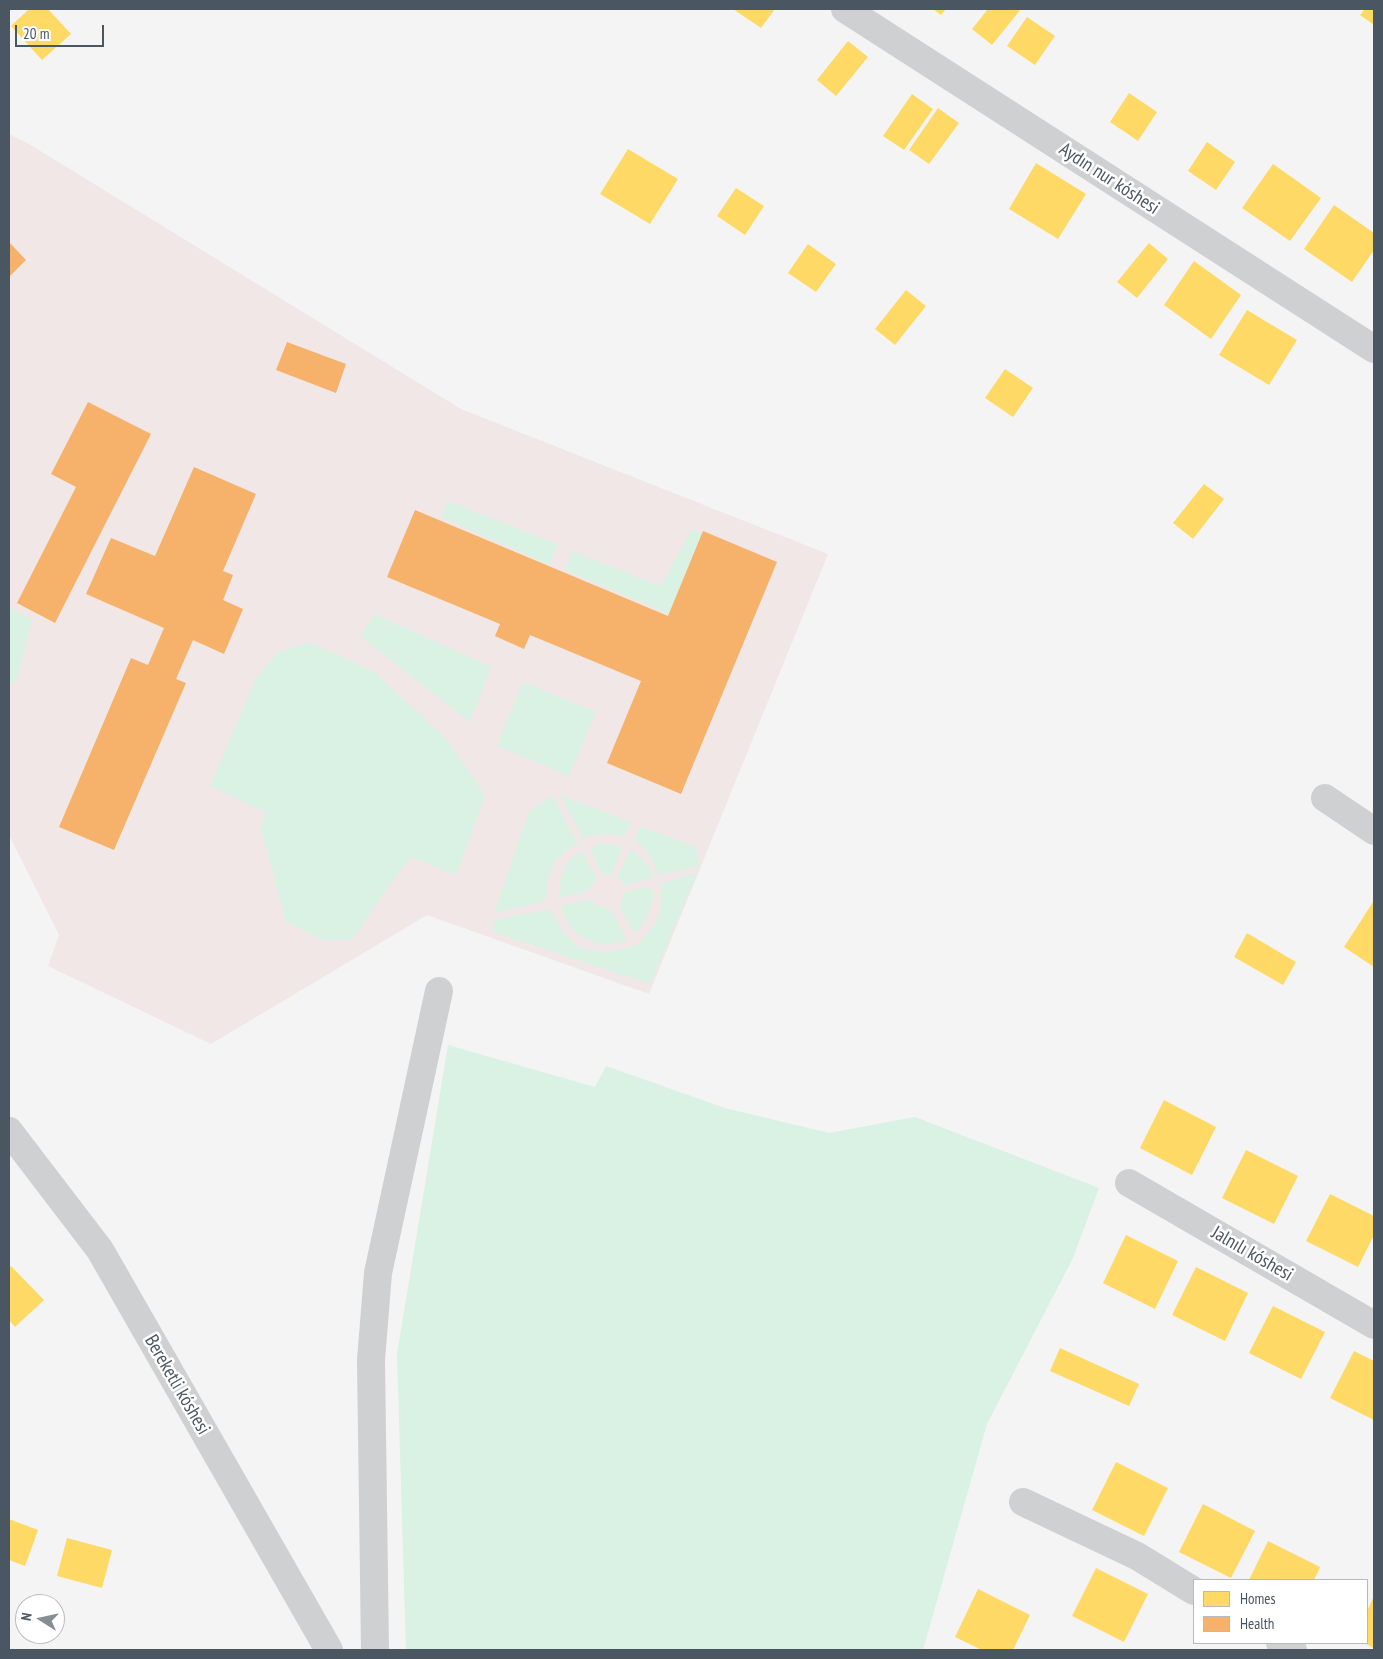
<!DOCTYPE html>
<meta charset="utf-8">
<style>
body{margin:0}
#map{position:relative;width:1383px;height:1659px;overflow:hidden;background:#f4f4f4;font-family:"PT Sans Narrow",sans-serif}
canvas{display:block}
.frame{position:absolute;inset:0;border:10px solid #4a5661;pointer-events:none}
.legend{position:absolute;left:1193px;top:1579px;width:175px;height:65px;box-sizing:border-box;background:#fff;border:1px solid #b7bbc0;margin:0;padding:6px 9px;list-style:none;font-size:15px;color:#4a5661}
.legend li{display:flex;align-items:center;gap:10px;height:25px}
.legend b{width:25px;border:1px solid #b7bbc0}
.north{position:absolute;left:15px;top:1594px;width:50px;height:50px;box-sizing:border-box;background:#fff;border:1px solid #b7bbc0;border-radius:50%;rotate:280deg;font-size:14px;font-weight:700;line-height:20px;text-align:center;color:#4a5661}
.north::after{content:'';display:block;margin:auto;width:18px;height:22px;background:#868d94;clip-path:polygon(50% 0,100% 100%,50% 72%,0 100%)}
.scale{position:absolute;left:15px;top:25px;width:89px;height:22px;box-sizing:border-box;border:2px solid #4a5661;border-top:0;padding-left:6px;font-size:15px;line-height:18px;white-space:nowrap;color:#4a5661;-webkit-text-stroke:4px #fff;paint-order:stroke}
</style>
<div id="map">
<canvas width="1383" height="1659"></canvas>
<div class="frame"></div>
<ul class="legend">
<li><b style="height:14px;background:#ffd966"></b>Homes</li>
<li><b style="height:14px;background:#f6b26b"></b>Health</li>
</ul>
<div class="north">N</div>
<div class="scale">20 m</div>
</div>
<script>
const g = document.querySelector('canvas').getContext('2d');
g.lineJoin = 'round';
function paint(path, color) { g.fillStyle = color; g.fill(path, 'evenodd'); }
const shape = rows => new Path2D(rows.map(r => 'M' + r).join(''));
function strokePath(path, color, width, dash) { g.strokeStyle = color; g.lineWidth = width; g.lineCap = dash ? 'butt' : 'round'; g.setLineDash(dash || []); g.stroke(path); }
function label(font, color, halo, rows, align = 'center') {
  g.font = font + ' "PT Sans Narrow",sans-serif'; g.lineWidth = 5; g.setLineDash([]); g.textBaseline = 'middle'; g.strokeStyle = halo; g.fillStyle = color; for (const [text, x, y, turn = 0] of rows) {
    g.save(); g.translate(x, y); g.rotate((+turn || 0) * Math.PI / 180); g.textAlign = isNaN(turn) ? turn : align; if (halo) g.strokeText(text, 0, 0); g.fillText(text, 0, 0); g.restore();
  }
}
paint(shape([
 [9,134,29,144,461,409,828,554,649,994,427,915,211,1044,48,966,59,935,9,835]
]), '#f1e7e6');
paint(shape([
 [448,501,557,544,550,565,441,517],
 [692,529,711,537,672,615,565,570,572,551,661,586],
 [9,607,32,620,15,685,9,679],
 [375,614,491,667,470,722,360,636],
 [308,642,373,671,446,739,485,795,456,875,411,857,388,887,352,940,323,940,286,922,261,828,265,812,210,786,256,679,277,653],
 [523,682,596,712,569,776,497,746],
 [552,795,577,843,567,850,553,864,547,883,546,901,494,913,529,812],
 [560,795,630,822,625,836,606,833,583,838],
 [640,826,696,847,699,866,659,875,649,853,635,840],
 [599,843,608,844,622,847,611,875,602,874,590,850],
 [631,849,646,862,654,876,624,886,622,881,617,877],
 [582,851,597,879,587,891,560,898,560,881,568,862],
 [697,873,650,984,493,932,495,920,549,909,564,933,578,947,606,953,638,945,655,925,662,903,662,883],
 [652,887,653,900,645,920,635,934,619,907,624,892],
 [589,899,598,906,610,909,627,940,606,945,583,938,570,927,560,907],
 [448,1045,595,1087,606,1066,725,1108,829,1133,915,1117,1099,1188,1073,1258,987,1424,923,1650,406,1650,397,1354]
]), '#d9f2e3');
paint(shape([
 [29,9,48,9,71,34,42,60,11,26],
 [733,9,775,9,761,28],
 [933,9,946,9,941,15],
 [988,9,1021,9,992,45,972,29],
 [1365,9,1374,9,1374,25,1360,15],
 [1027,17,1055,36,1035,65,1007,46],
 [848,41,868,57,836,96,817,80],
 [1129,93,1157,112,1138,141,1110,122],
 [912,94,933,109,904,150,883,136],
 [938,108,959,123,929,164,909,150],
 [1207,142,1235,162,1216,190,1188,171],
 [628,149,678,179,650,224,600,194],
 [1036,163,1086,194,1058,239,1009,209],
 [1273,164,1321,198,1290,241,1242,208],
 [736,188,764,206,745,235,717,216],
 [1334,205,1374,233,1374,250,1352,282,1304,249],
 [1149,243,1168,259,1137,298,1117,282],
 [808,244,836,264,816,292,788,273],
 [1194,261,1241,295,1211,339,1164,305],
 [906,290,926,306,895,345,875,329],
 [1247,310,1297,340,1269,385,1219,355],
 [1005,369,1033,388,1013,417,985,398],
 [1204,484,1224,499,1193,539,1173,523],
 [1373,902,1374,903,1374,967,1344,947],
 [1247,933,1296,962,1283,985,1234,957],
 [1164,1100,1216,1127,1192,1175,1140,1148],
 [1246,1150,1298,1176,1274,1224,1222,1198],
 [1330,1194,1374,1216,1374,1235,1358,1267,1306,1241],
 [1126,1235,1178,1261,1155,1309,1103,1283],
 [11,1266,44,1300,15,1327,9,1320,9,1268],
 [1196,1267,1248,1293,1225,1341,1172,1315],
 [1273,1306,1325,1332,1301,1379,1249,1353],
 [1060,1348,1139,1384,1129,1406,1050,1371],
 [1354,1351,1374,1361,1374,1420,1330,1398],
 [1116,1462,1168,1488,1144,1536,1092,1510],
 [1203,1504,1255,1531,1231,1578,1179,1552],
 [9,1519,38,1530,25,1566,9,1560],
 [67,1538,112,1550,102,1588,57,1576],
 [1268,1541,1320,1567,1314,1580,1249,1580],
 [1096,1568,1148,1594,1124,1642,1072,1616],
 [978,1589,1030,1615,1013,1650,982,1650,955,1637],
 [1374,1596,1374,1648,1364,1643,1367,1643,1367,1611]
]), '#ffd966');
paint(shape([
 [9,242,26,260,9,277],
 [287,342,346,364,336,393,276,370],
 [88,402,151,434,55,623,17,603,76,487,51,474],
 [194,467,256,494,223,571,233,575,223,600,243,609,224,654,193,640,176,679,186,683,114,850,59,827,131,658,148,665,164,628,86,594,111,538,155,556],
 [415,510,668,616,703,531,777,562,681,794,607,763,641,681,530,635,524,649,495,636,500,624,387,577]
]), '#f6b26b');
strokePath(shape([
 [845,9,1374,349],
 [1325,798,1374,831],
 [9,1131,100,1250,329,1650],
 [1129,1183,1374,1325],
 [1023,1502,1137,1556,1194,1591],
 [1280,1643,1293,1650],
 [375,1650,371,1360,378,1273,439,991]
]), '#ced0d2', 28);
label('19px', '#4a5661', '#fff', [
 ["Aydın nur kóshesi",1109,179,33],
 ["Jalnılı kóshesi",1252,1254,30],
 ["Bereketli kóshesi",177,1385,60]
]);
</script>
